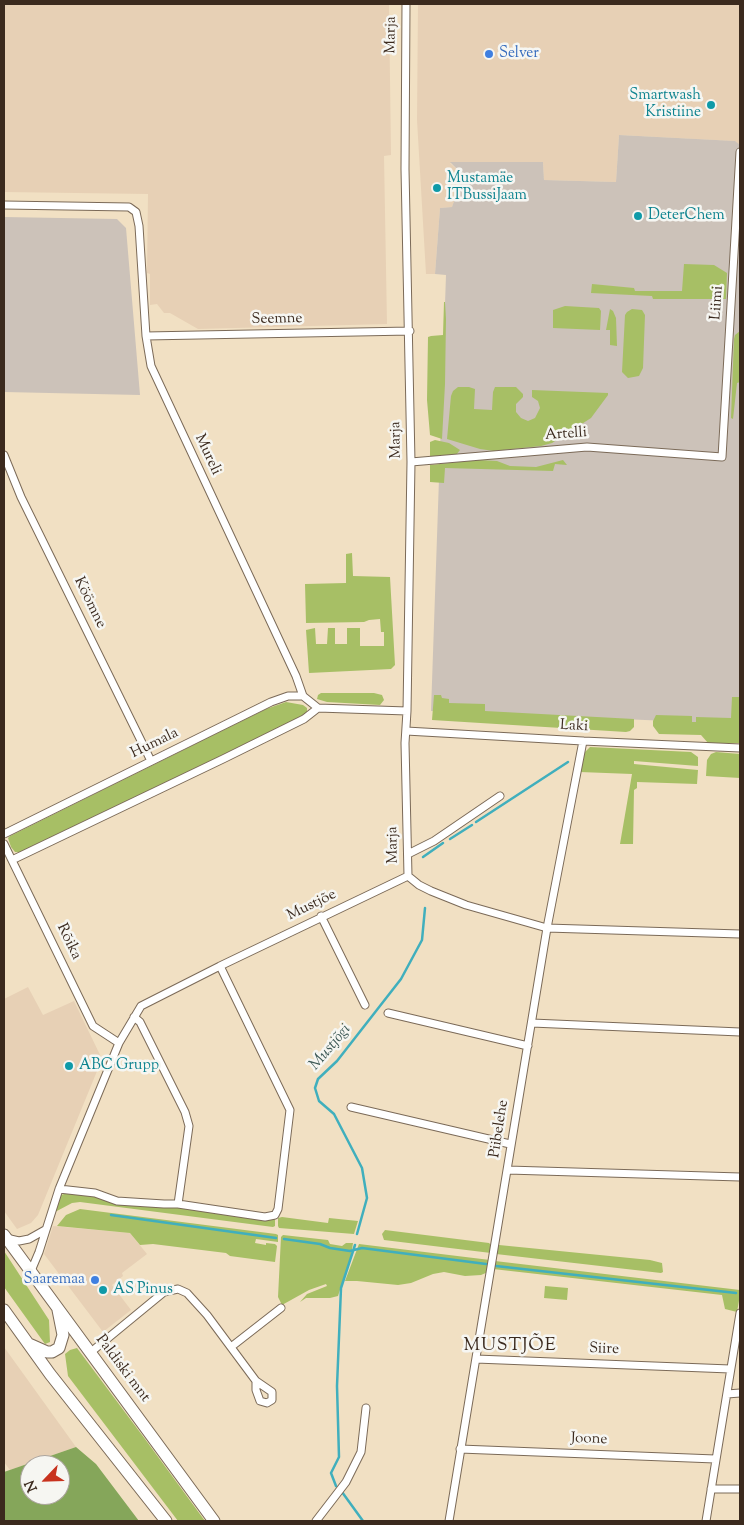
<!DOCTYPE html>
<meta charset="utf-8">
<style>
body{margin:0}
#map{position:relative;width:744px;height:1525px;overflow:hidden;background:#f1e0c3;font-family:"Sorts Mill Goudy",serif}
canvas{display:block}
.frame{position:absolute;inset:0;border:5px solid #3b2a1e;pointer-events:none}
.north{position:absolute;left:20px;top:1455px;width:50px;height:50px;box-sizing:border-box;background:#f6f6f2;border:1px solid #aba49d;border-radius:50%;rotate:246deg;font-size:14px;font-weight:700;line-height:20px;text-align:center;color:#3b2a1e}
.north::after{content:'';display:block;margin:auto;width:18px;height:22px;background:#c8321e;clip-path:polygon(50% 0,100% 100%,50% 72%,0 100%)}
</style>
<div id="map">
<canvas width="744" height="1525"></canvas>
<div class="frame"></div>
<div class="north">N</div>
</div>
<script>
const g = document.querySelector('canvas').getContext('2d');
g.lineJoin = 'round';
function paint(path, color) { g.fillStyle = color; g.fill(path, 'evenodd'); }
const shape = rows => new Path2D(rows.map(r => 'M' + r).join(''));
function strokePath(path, color, width, dash) { g.strokeStyle = color; g.lineWidth = width; g.lineCap = dash ? 'butt' : 'round'; g.setLineDash(dash || []); g.stroke(path); }
function label(font, color, halo, rows, align = 'center') {
  g.font = font + ' "Sorts Mill Goudy",serif'; g.lineWidth = 5; g.setLineDash([]); g.textBaseline = 'middle'; g.strokeStyle = halo; g.fillStyle = color; for (const [text, x, y, turn = 0] of rows) {
    g.save(); g.translate(x, y); g.rotate((+turn || 0) * Math.PI / 180); g.textAlign = isNaN(turn) ? turn : align; if (halo) g.strokeText(text, 0, 0); g.fillText(text, 0, 0); g.restore();
  }
}
paint(shape([
 [4,4,389,4,391,155,384,156,387,324,198,329,170,313,164,313,157,304,150,305,150,274,147,273,148,194,4,192],
 [418,4,740,4,740,145,734,141,619,135,616,182,544,180,543,162,450,163,463,175,452,207,440,208,435,274,426,274,417,120],
 [28,987,43,1015,74,1001,102,1059,38,1215,31,1223,17,1229,4,1211,4,999],
 [53,1226,130,1233,147,1254,122,1273,123,1276,112,1285,131,1310,103,1332,44,1254],
 [4,1347,76,1447,10,1470,4,1462]
]), '#e7d0b5');
paint(shape([
 [619,135,735,141,740,145,740,724,431,711,446,275,435,274,440,208,452,207,463,175,450,162,543,162,544,180,616,182],
 [4,217,117,219,126,228,140,395,4,392]
]), '#ccc2b9');
paint(shape([
 [684,264,714,265,727,273,726,299,653,299,652,296,591,293,592,284,634,288,635,291,682,291],
 [444,302,445,302,446,319,445,384,442,439,430,435,427,400,428,337,431,336,443,335],
 [565,306,599,308,601,311,600,330,553,328,553,310],
 [610,309,613,311,616,318,617,346,610,345,610,330,606,330],
 [632,309,642,310,645,315,643,368,639,376,628,378,622,372,625,315,627,312],
 [740,331,740,382,737,383,733,419,731,418,734,339,735,335],
 [458,387,469,387,475,389,474,409,492,410,493,392,495,387,516,387,523,394,523,397,516,404,516,412,521,418,528,421,535,418,540,408,538,401,532,397,532,390,608,393,608,395,591,418,552,443,541,446,494,451,480,449,447,439,451,396,453,391],
 [435,440,449,443,460,450,456,455,452,456,430,456,430,442],
 [479,460,497,461,510,466,536,467,563,460,567,465,555,464,553,471,445,468,444,483,430,482,430,465],
 [352,553,353,576,390,577,395,665,391,669,309,673,306,630,315,628,316,644,327,644,328,628,335,628,335,644,347,644,347,628,360,628,360,646,384,646,384,632,381,632,380,619,369,620,364,622,306,623,305,584,346,583,346,554],
 [321,693,374,693,382,695,384,700,380,705,327,702,317,699,318,695],
 [434,695,441,695,442,698,449,699,449,703,485,704,485,711,634,719,634,727,630,731,626,732,432,720],
 [732,697,740,697,740,743,708,743,701,735,659,734,653,726,653,721,656,715,692,716,692,722,696,722,696,717,731,718],
 [286,702,303,705,307,708,307,713,305,715,71,830,21,852,15,852,11,847,8,838,10,836,266,709],
 [590,747,691,752,698,757,698,766,634,761,634,764,698,770,697,784,637,782,637,788,634,790,633,844,620,844,632,774,580,772,584,753],
 [716,752,740,754,740,778,706,776,707,760,711,754],
 [67,1193,264,1219,275,1218,275,1226,273,1227,80,1202,72,1203,55,1212,61,1195],
 [80,1209,276,1234,278,1235,278,1242,256,1239,255,1243,266,1245,266,1243,275,1244,277,1246,275,1262,230,1256,226,1253,153,1244,140,1245,130,1233,57,1226,66,1215],
 [282,1217,328,1223,329,1218,358,1221,354,1234,279,1228,278,1226,278,1218],
 [385,1230,489,1243,491,1245,491,1253,384,1240,382,1234],
 [283,1235,328,1240,330,1244,342,1246,346,1243,353,1243,351,1256,338,1296,330,1298,306,1298,300,1302,307,1294,327,1286,326,1284,309,1290,282,1305,278,1297,281,1237],
 [359,1244,490,1260,488,1272,481,1275,465,1276,444,1272,433,1274,411,1283,398,1285,357,1281,345,1281],
 [499,1245,650,1260,662,1263,663,1272,661,1273,496,1254],
 [4,1251,49,1320,50,1342,45,1344,4,1287],
 [495,1261,740,1290,740,1295,737,1312,725,1309,722,1295,493,1269],
 [545,1286,568,1288,567,1300,544,1298],
 [77,1348,145,1439,205,1521,178,1521,68,1376,65,1354,70,1350]
]), '#a7bf65');
paint(shape([
 [76,1447,96,1464,139,1521,4,1521,4,1472],
 [30,1465,60,1465,60,1495,30,1495]
]), '#85a65a');
strokePath(shape([
 [476,822,568,762],
 [450,839,472,825],
 [423,857,443,843],
 [111,1215,276,1238],
 [357,1234,367,1198,362,1168,334,1114,319,1101,315,1088,318,1079,337,1061,401,979,422,940,425,908],
 [284,1239,320,1244,330,1248,350,1251,362,1248,486,1264],
 [496,1266,736,1293],
 [336,1486,331,1473,339,1457,337,1386,341,1288,355,1245],
 [342,1492,363,1521]
]), '#40afbd', 2.5);
const minor = shape([
 [406,4,405,169,411,462,407,711,405,743,408,876],
 [4,205,129,207,136,212,139,226,146,336,151,366,296,676,303,696],
 [146,336,410,331],
 [4,455,21,497,151,761],
 [411,462,587,447,722,457,740,152],
 [406,731,583,741,740,748],
 [4,834,271,702,288,696,303,696,318,708,407,711],
 [4,844,93,1026,119,1043],
 [408,854,434,841,500,796],
 [12,860,223,759,304,719,318,708],
 [408,876,419,885,431,891,466,905,547,928,740,934],
 [321,916,365,1005],
 [388,1013,528,1046],
 [134,1017,140,1022,185,1112,189,1126,178,1204],
 [532,1023,740,1032],
 [351,1107,510,1144],
 [508,1170,740,1177],
 [59,1189,95,1193,117,1201,164,1204,178,1204,265,1217,275,1215,278,1209,290,1110,220,966],
 [6,1238,19,1241,29,1239,45,1230],
 [31,1271,39,1252,59,1189,119,1043,141,1006,220,966,408,876],
 [231,1347,281,1308],
 [91,1352,164,1292,178,1289,187,1293,207,1315,256,1381,272,1392,272,1400,267,1403,260,1401,256,1390,256,1381],
 [476,1359,730,1369],
 [727,1394,740,1393],
 [460,1449,715,1459],
 [711,1489,740,1489],
 [316,1521,346,1482,361,1452,366,1408],
 [449,1521,547,928,583,741],
 [706,1521,740,1313]
]);
const primary = shape([
 [4,1235,214,1521],
 [4,1310,50,1374,166,1521],
 [29,1344,47,1352,52,1352,59,1348,63,1335,58,1310]
]);
strokePath(minor, '#7b6a58', 9);
strokePath(primary, '#7b6a58', 13);
strokePath(minor, '#fff', 7);
strokePath(primary, '#fff', 11);
for (const [x, y, r, color] of [
 [489,54,5,"#3f7fe0"],
 [711,105,5,"#0f9aa8"],
 [437,188,5,"#0f9aa8"],
 [638,216,5,"#0f9aa8"],
 [69,1066,5,"#0f9aa8"],
 [95,1280,5,"#3f7fe0"],
 [103,1290,5,"#0f9aa8"]
]) { const dot = new Path2D(); dot.arc(x, y, r, 0, 2 * Math.PI); g.fillStyle = color; g.fill(dot); strokePath(dot, '#f6f6f2', 2); }
label('15px', '#3b2a1e', '#f6f6f2', [
 ["Marja",392,35,-89],
 ["Liimi",718,303,-86],
 ["Seemne",277,320,-1],
 ["Artelli",566,435,-4],
 ["Marja",397,440,-91],
 ["Mureli",207,455,65],
 ["Köömne",89,603,64],
 ["Laki",574,727,3],
 ["Humala",155,744,-26],
 ["Marja",394,845,-91],
 ["Mustjõe",312,906,-26],
 ["Rõika",68,942,64],
 ["Piibelehe",500,1129,-81],
 ["Siire",604,1350,2],
 ["Paldiski mnt",122,1369,53],
 ["Joone",589,1440,2]
]);
label('15px', '#366cbe', '#f6f6f2', [
 ["Selver",499,54],
 ["Saaremaa",85,1280,"right"]
], 'left');
label('15px', '#0d838f', '#f6f6f2', [
 ["Smartwash",701,96,"right"],
 ["Kristiine",701,113,"right"],
 ["Mustamäe",447,179],
 ["ITBussiJaam",447,196],
 ["DeterChem",648,216],
 ["ABC Grupp",79,1066],
 ["AS Pinus",113,1290]
], 'left');
label('italic 16px', '#3d5956', '#f6f6f2', [
 ["Mustjõgi",331,1048,-50]
]);
g.letterSpacing = '1px';
label('18px', '#3b2a1e', '#f6f6f2', [
 ["MUSTJÕE",510,1347]
]);
g.letterSpacing = '0px';
</script>
